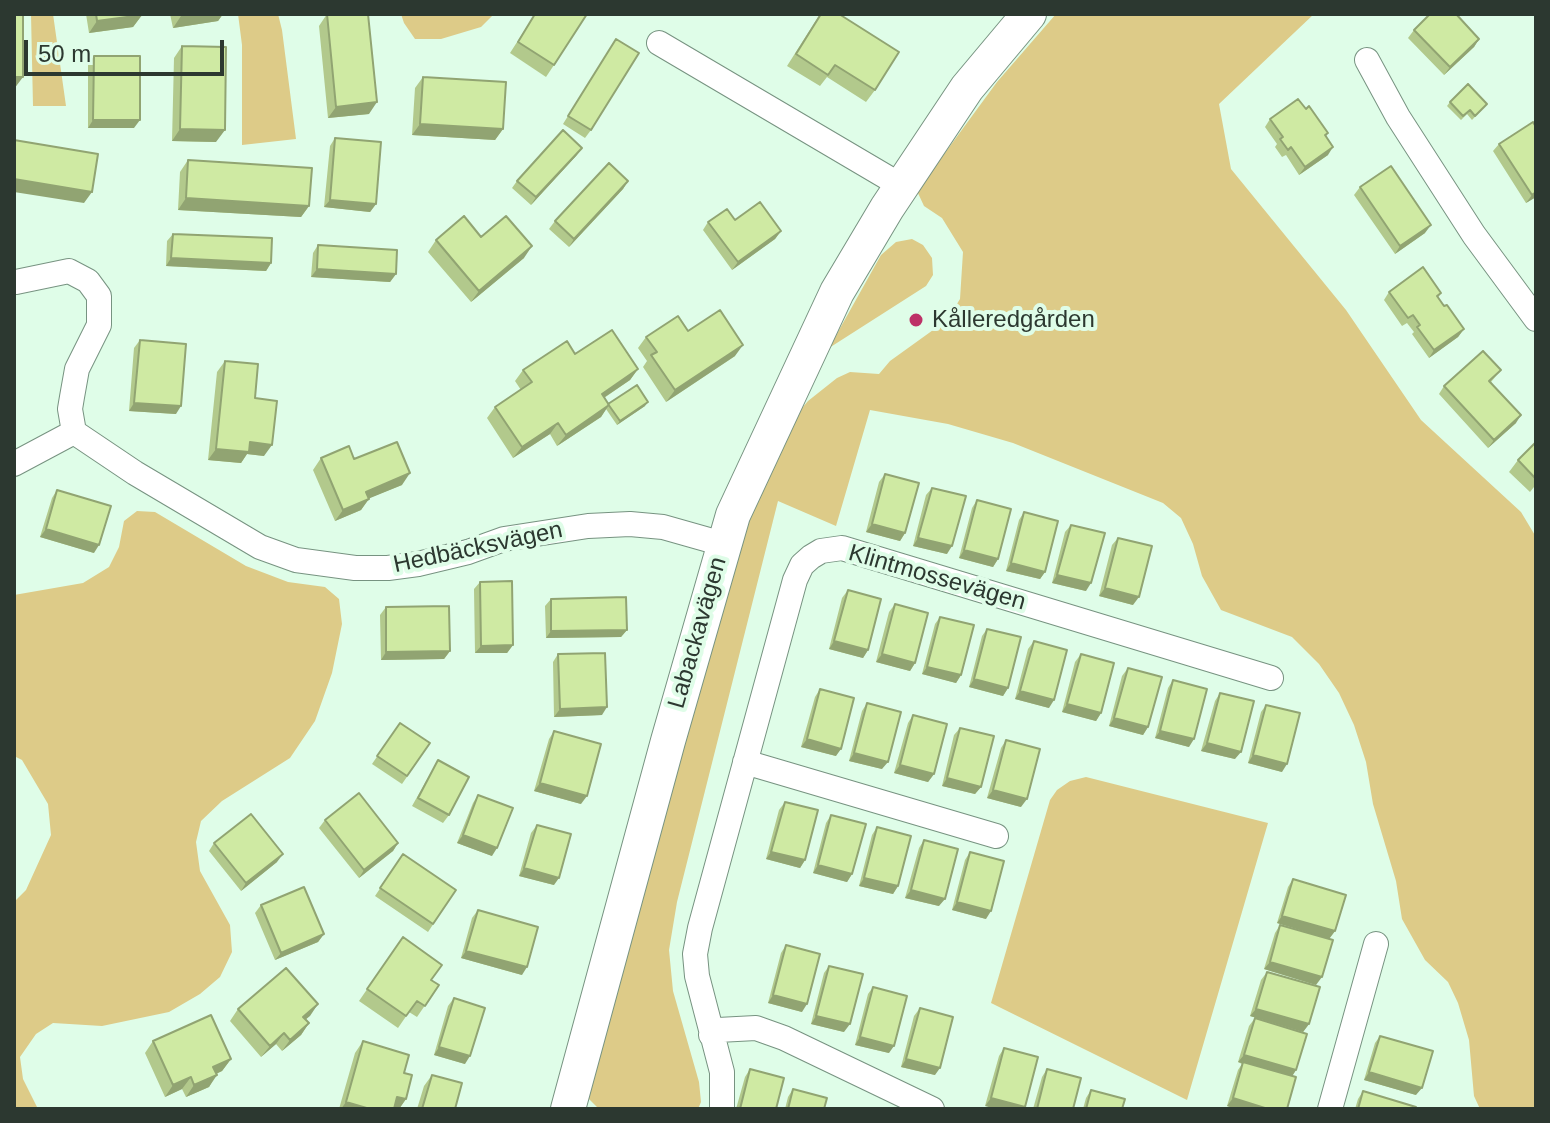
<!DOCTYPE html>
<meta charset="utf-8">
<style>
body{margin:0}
#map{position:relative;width:1550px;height:1123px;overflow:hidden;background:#dffde8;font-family:Arial,sans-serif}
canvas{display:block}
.frame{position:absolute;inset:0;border:16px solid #2c3830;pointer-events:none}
.scale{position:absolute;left:24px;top:40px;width:200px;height:36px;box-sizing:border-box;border:4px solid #2c3830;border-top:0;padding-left:10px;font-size:24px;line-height:28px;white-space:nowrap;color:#2c3830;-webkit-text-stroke:6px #dffde8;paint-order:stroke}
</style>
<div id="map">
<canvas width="1550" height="1123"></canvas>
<div class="frame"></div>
<div class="scale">50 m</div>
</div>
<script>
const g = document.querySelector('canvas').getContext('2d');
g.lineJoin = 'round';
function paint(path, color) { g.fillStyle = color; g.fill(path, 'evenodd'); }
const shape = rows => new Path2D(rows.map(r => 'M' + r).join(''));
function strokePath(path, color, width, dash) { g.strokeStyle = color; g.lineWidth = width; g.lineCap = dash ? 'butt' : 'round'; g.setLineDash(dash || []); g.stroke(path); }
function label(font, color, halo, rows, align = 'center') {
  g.font = font + ' Arial,sans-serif'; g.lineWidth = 8; g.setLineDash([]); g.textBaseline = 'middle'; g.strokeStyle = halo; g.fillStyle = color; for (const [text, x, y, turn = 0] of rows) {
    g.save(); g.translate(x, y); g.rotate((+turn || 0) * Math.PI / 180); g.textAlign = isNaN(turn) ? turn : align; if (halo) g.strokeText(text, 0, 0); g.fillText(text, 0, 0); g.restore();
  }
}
paint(shape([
 [31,14,53,14,66,106,33,106],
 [238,14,278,14,282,30,296,139,242,145,242,45],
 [401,14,494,14,481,27,441,39,415,39,404,23],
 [1056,14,1314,14,1219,104,1231,169,1346,310,1421,420,1521,512,1536,537,1536,1109,1480,1109,1474,1096,1469,1040,1458,1003,1448,982,1425,960,1402,919,1396,881,1373,804,1366,762,1354,725,1339,693,1319,664,1292,637,1221,610,1202,576,1193,544,1181,518,1163,503,1013,443,948,424,870,410,836,526,778,501,677,902,669,950,673,991,699,1082,701,1102,698,1109,599,1109,588,1098,725,572,785,428,808,401,837,378,850,372,879,374,890,361,947,320,960,299,963,252,942,218,924,206,917,191,997,82],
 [912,239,923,245,932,258,933,275,926,286,829,348,881,255,896,242],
 [137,511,155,512,246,566,288,582,325,587,339,599,342,624,332,673,315,721,290,758,222,801,201,821,196,842,200,871,230,925,232,952,220,977,200,994,169,1012,102,1026,53,1023,36,1034,20,1057,23,1079,38,1109,14,1109,14,902,26,890,51,835,48,804,22,760,14,756,14,595,83,583,109,567,119,547,124,521],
 [1086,777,1268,823,1187,1100,991,1003,1050,800,1057,790,1070,781]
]), '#ddcb88');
const street = shape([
 [659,43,900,185],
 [1367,60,1398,117,1474,235,1536,319],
 [16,282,69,271,88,281,99,296,99,325,77,369,72,397,70,409,74,432],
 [14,464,74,432,135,473,260,547,296,560,355,568,388,568,418,564,468,552,504,539,588,526,630,524,663,527,723,544],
 [745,762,996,836],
 [711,1035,718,1030,756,1028,784,1038,932,1109],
 [722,1109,722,1072,697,976,695,954,700,928,795,580,802,565,811,557,821,551,842,548,1271,678],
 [1330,1109,1376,944]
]);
const secondary = shape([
 [568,1109,668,741,733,515,837,292,887,208,967,88,1029,14]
]);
strokePath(street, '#779381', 26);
strokePath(secondary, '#779381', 36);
strokePath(street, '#fff', 24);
strokePath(secondary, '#fff', 34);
paint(shape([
 [86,14,141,14,142,15,133,27,89,33],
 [170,14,223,14,218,21,173,28],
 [327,14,369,114,328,118,319,26],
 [535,14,554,65,546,77,510,53],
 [820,14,875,90,866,102,827,77,820,86,787,66],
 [1414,30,1479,39,1474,47,1444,75,1408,38],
 [182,46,216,142,172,141,174,58],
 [611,47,591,130,585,138,563,124],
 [94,56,134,128,88,128,88,64],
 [423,77,503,129,495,140,412,135,415,88],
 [1450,102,1487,104,1472,120,1467,114,1461,120,1447,106],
 [1306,109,1328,133,1326,137,1328,155,1299,175,1286,155,1282,157,1275,147,1277,144,1265,127,1270,119],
 [1536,127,1536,197,1526,203,1493,151,1499,144],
 [335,138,376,204,370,212,324,207,330,146],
 [582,148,576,156,531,205,512,188,517,181],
 [188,160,309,206,301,217,178,210,180,172],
 [628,181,623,189,569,247,549,229,555,221],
 [1360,187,1425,233,1395,254,1354,195],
 [735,220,781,231,775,239,732,270,703,230,708,222],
 [173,234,271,263,266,271,166,266,167,241],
 [481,237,524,258,471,302,428,252,436,240],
 [318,245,396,274,390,282,311,277,313,253],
 [1389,292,1441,293,1438,298,1464,329,1458,337,1429,358,1412,334,1414,332,1407,323,1402,326,1384,300],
 [646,337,735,356,666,402,643,367,647,361,638,348],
 [140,340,176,414,129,411,134,348],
 [575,354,638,369,630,380,604,398,608,404,645,406,617,425,606,409,601,417,557,446,550,434,513,458,487,418,495,407,521,390,515,381,523,370],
 [225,361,255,398,264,456,247,454,241,463,208,460,217,372],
 [1501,370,1491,382,1516,423,1488,448,1439,394,1444,386],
 [1536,442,1536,489,1534,487,1530,492,1509,472,1518,460],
 [321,458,354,459,402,485,369,498,361,510,335,521,313,470],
 [885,474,905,533,900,541,866,532,879,482],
 [932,488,947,554,913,546,926,495],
 [57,490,94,553,40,537,52,498],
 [977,500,998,559,993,567,959,558,972,508],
 [1024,512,1045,572,1040,579,1006,571,1019,520],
 [1071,525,1086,591,1052,583,1065,532],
 [1118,538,1133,605,1099,596,1112,545],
 [480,582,513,645,507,653,475,653,474,589],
 [848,590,868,650,863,658,829,649,842,598],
 [551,599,627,630,621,637,546,638,545,606],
 [895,604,915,663,910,671,876,662,889,612],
 [386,607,450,651,444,659,381,660,380,615],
 [940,617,961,675,956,683,922,674,935,624],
 [987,629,1008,688,1003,696,969,687,982,636],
 [1034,641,1049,708,1015,699,1028,649],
 [558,654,602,715,554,717,553,662],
 [1081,654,1101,713,1096,721,1062,712,1075,662],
 [1128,668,1148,727,1143,735,1109,726,1122,676],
 [1173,680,1189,747,1155,738,1168,688],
 [820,689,836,756,801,747,815,697],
 [1220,693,1235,759,1201,751,1215,701],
 [867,703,882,769,849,761,862,711],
 [1266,705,1282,772,1248,763,1261,712],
 [913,715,934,774,928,782,894,773,908,723],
 [400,723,430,743,402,784,372,764],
 [960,728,981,787,975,794,942,786,954,735],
 [554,731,581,804,534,791,549,739],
 [1006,740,1021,807,987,798,1001,748],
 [438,760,449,815,443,823,412,806],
 [478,795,492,856,457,843,473,803],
 [785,802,805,860,800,868,766,859,779,810],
 [831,815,852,874,847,882,813,873,826,823],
 [325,820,398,843,393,851,359,878,319,828],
 [537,825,554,885,519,876,531,833],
 [877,827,898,886,893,894,859,886,872,835],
 [924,840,939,906,905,898,919,848],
 [214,843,277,862,241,891,209,851],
 [970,852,986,919,952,910,965,860],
 [403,854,456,890,428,932,375,896],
 [1293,879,1335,931,1329,939,1277,923,1288,887],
 [261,905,324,934,318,942,275,960,255,913],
 [478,910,522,975,461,958,472,918],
 [1280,925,1316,985,1264,969,1275,933],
 [403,937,431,980,439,985,417,1017,409,1012,398,1028,359,1001],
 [786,945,802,1012,768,1003,781,953],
 [829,966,844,1032,811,1024,824,973],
 [1267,972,1309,1024,1303,1032,1250,1016,1261,980],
 [873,987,889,1053,855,1045,868,994],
 [454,998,465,1064,434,1055,448,1006],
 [318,1004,306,1019,309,1023,301,1035,282,1051,276,1044,261,1057,230,1021,238,1009],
 [920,1008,935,1075,901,1067,914,1016],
 [1255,1018,1296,1070,1292,1076,1287,1109,1236,1109,1227,1106,1238,1070,1242,1064,1238,1062,1249,1026],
 [1380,1036,1416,1095,1364,1080,1375,1043],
 [153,1041,231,1059,222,1071,216,1074,209,1087,186,1097,182,1089,165,1097,145,1053],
 [363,1041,404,1073,406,1099,399,1109,339,1109,355,1053],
 [1004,1048,1038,1057,985,1106,999,1056],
 [750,1069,776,1109,736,1109,745,1077],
 [1047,1069,1073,1109,1033,1109,1042,1077],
 [432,1075,455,1109,417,1109,424,1086],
 [793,1089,824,1109,785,1109,788,1097],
 [1091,1090,1122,1109,1083,1109,1086,1098],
 [1363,1091,1415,1109,1355,1109,1358,1099]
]), '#b2c98c');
paint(shape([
 [195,14,223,14,218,21,173,28,181,16],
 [142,15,133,27,89,33,97,21],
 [1479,39,1474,47,1444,75,1450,67],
 [14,77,23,77,14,89],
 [377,102,369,114,328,118,336,107],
 [93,120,140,120,134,128,88,128],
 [420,124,503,129,495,140,412,135],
 [180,129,225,130,216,142,172,141],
 [1333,147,1328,155,1299,175,1305,167],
 [582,148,576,156,531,205,536,197],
 [14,179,92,192,84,203,14,192],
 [628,181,623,189,569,247,574,239],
 [1536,192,1536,197,1526,203,1532,195],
 [186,198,309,206,301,217,178,210],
 [330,200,376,204,370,212,324,207],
 [1431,225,1425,233,1395,254,1400,246],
 [781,231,775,239,732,270,738,262],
 [532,246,524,258,471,302,479,291],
 [171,258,271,263,266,271,166,266],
 [317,269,396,274,390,282,311,277],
 [1464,329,1458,337,1429,358,1434,350],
 [743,345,735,356,666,402,675,390],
 [638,369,630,380,593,405,602,394],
 [648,402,645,406,617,425,620,421],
 [134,403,181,406,176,414,129,411],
 [609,405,601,417,557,446,566,435],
 [1521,415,1516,423,1488,448,1494,440],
 [558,423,550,434,513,458,522,447],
 [250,442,272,445,264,456,247,454,241,463,208,460,216,449],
 [410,473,402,485,358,503,366,492],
 [369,499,361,510,335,521,343,510],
 [872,524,905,533,900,541,866,532],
 [46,529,99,545,94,553,40,537],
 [918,538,952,546,947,554,913,546],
 [964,550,998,559,993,567,959,558],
 [1011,563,1045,572,1040,579,1006,571],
 [1057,575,1091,583,1086,591,1052,583],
 [1105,588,1139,597,1133,605,1099,596],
 [627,630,621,637,546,638,551,631],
 [834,641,868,650,863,658,829,649],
 [513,645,507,653,475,653,481,646],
 [450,651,444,659,381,660,386,652],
 [882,654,915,663,910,671,876,662],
 [927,667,961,675,956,683,922,674],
 [974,679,1008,688,1003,696,969,687],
 [1020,691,1054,700,1049,708,1015,699],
 [1067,704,1101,713,1096,721,1062,712],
 [607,707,602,715,554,717,560,709],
 [1114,718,1148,727,1143,735,1109,726],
 [1160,731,1194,739,1189,747,1155,738],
 [807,739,841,749,836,756,801,747],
 [1207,743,1241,752,1235,759,1201,751],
 [854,753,888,762,882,769,849,761],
 [1253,755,1287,764,1282,772,1248,763],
 [900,765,934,774,928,782,894,773],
 [947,778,981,787,975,794,942,786],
 [540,783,587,796,581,804,534,791],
 [993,790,1027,799,1021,807,987,798],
 [463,835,497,848,492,856,457,843],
 [398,843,393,851,359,878,364,870],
 [771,852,805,860,800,868,766,859],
 [283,854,277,862,241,891,246,883],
 [818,865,852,874,847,882,813,873],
 [524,868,559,878,554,885,519,876],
 [864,878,898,886,893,894,859,886],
 [911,890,945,899,939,906,905,898],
 [957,902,991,911,986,919,952,910],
 [1282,916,1335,931,1329,939,1277,923],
 [324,934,318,942,275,960,281,953],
 [466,951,527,967,522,975,461,958],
 [1270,962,1322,977,1316,985,1264,969],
 [773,995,807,1004,802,1012,768,1003],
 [318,1004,310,1016,295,1028,303,1017],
 [1256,1009,1309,1024,1303,1032,1250,1016],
 [816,1016,850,1024,844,1032,811,1024],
 [309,1023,301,1035,282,1051,290,1040],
 [284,1033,276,1044,261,1057,270,1046],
 [860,1037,894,1046,889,1053,855,1045],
 [439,1047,470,1056,465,1064,434,1055],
 [1244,1055,1296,1070,1291,1078,1238,1062],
 [231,1059,222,1071,205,1079,213,1067],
 [906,1059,940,1068,935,1075,901,1067],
 [1369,1072,1422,1088,1416,1095,1364,1080],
 [217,1075,209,1087,186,1097,194,1085],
 [191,1077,182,1089,165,1097,173,1085],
 [397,1097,406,1099,399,1109,391,1109],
 [991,1098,1025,1107,1023,1109,996,1109,985,1106],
 [1233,1098,1268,1109,1236,1109,1227,1106],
 [346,1102,370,1109,341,1109]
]), '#91a472');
const building = shape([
 [14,14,23,14,23,77,14,77,14,14],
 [96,14,141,14,142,15,97,21,96,14],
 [327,14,368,14,377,102,336,107,327,14],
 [535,14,587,14,554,65,518,42,535,14],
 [821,14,839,14,899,52,875,90,835,65,828,75,796,54,821,14],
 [1430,14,1456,14,1479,39,1450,67,1414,30,1430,14],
 [616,39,639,53,591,130,568,116,616,39],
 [182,46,226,47,225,130,180,129,182,46],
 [94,56,140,56,140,120,93,120,94,56],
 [423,77,506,82,503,129,420,124,423,77],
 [1468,84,1487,104,1475,116,1470,110,1463,116,1450,102,1468,84],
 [1298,99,1306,109,1309,106,1328,133,1325,135,1333,147,1305,167,1291,147,1288,150,1280,139,1283,137,1270,119,1298,99],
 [1533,122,1536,127,1536,192,1532,195,1499,144,1533,122],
 [563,130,582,148,536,197,517,181,563,130],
 [335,138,381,142,376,204,330,200,335,138],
 [14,140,98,154,92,192,14,179,14,140],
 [188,160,312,168,309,206,186,198,188,160],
 [609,163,628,181,574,239,555,221,609,163],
 [1391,166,1431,225,1400,246,1360,187,1391,166],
 [760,202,781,231,738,262,708,222,727,209,735,220,760,202],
 [464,216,481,237,506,216,532,246,479,291,436,240,464,216],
 [173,234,272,238,271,263,171,258,173,234],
 [318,245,397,250,396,274,317,269,318,245],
 [1423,267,1441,293,1437,296,1444,306,1447,305,1464,329,1434,350,1417,327,1420,325,1413,315,1408,318,1389,292,1423,267],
 [720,310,743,345,675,390,651,355,657,352,646,337,678,316,688,331,720,310],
 [612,330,638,369,602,394,609,405,566,435,558,423,522,447,495,407,532,382,523,370,567,341,575,354,612,330],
 [140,340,186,344,181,406,134,403,140,340],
 [1483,351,1501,370,1489,381,1521,415,1494,440,1444,386,1483,351],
 [225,361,258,364,255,398,277,401,272,445,250,442,249,452,216,449,225,361],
 [637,385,648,402,620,421,608,404,637,385],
 [397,442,410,473,366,492,369,499,343,510,321,458,349,446,354,459,397,442],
 [1536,442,1536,479,1518,460,1536,442],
 [885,474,919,483,905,533,872,524,885,474],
 [932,488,966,496,952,546,918,538,932,488],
 [57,490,111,506,99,545,46,529,57,490],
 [977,500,1011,509,998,559,964,550,977,500],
 [1024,512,1058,521,1045,572,1011,563,1024,512],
 [1071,525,1105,533,1091,583,1057,575,1071,525],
 [1118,538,1152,546,1139,597,1105,588,1118,538],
 [512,581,513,645,481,646,480,582,512,581],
 [848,590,881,599,868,650,834,641,848,590],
 [626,597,627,630,551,631,551,599,626,597],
 [895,604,928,613,915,663,882,654,895,604],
 [449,606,450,651,386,652,386,607,449,606],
 [940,617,974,625,961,675,927,667,940,617],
 [987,629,1021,637,1008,688,974,679,987,629],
 [1034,641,1067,650,1054,700,1020,691,1034,641],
 [605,653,607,707,560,709,558,654,605,653],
 [1081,654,1114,663,1101,713,1067,704,1081,654],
 [1128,668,1162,677,1148,727,1114,718,1128,668],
 [1173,680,1207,689,1194,739,1160,731,1173,680],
 [820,689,854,698,841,749,807,739,820,689],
 [1220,693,1254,701,1241,752,1207,743,1220,693],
 [867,703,901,712,888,762,854,753,867,703],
 [1266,705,1300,713,1287,764,1253,755,1266,705],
 [913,715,947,724,934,774,900,765,913,715],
 [400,723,430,743,407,776,377,756,400,723],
 [960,728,994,736,981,787,947,778,960,728],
 [554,731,601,744,587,796,540,783,554,731],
 [1006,740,1040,749,1027,799,993,790,1006,740],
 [438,760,469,777,449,815,418,798,438,760],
 [359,793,398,843,364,870,325,820,359,793],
 [478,795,513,808,497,848,463,835,478,795],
 [785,802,818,810,805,860,771,852,785,802],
 [251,814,283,854,246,883,214,843,251,814],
 [831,815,866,824,852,874,818,865,831,815],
 [537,825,571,834,559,878,524,868,537,825],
 [877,827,911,836,898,886,864,878,877,827],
 [924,840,958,849,945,899,911,890,924,840],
 [970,852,1004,861,991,911,957,902,970,852],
 [403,854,456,890,433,924,380,888,403,854],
 [1293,879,1346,895,1335,931,1282,916,1293,879],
 [304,887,324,934,281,953,261,905,304,887],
 [478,910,538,927,527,967,466,951,478,910],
 [1280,925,1333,940,1322,977,1270,962,1280,925],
 [403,937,442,965,431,980,439,985,425,1006,417,1001,406,1016,367,989,403,937],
 [786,945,820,954,807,1004,773,995,786,945],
 [829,966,863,974,850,1024,816,1016,829,966],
 [286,968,318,1004,303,1017,309,1023,290,1040,284,1033,270,1046,238,1009,286,968],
 [1267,972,1320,987,1309,1024,1256,1009,1267,972],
 [873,987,907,996,894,1046,860,1037,873,987],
 [454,998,485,1008,470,1056,439,1047,454,998],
 [920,1008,953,1017,940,1068,906,1059,920,1008],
 [211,1015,231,1059,213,1067,217,1075,194,1085,191,1077,173,1085,153,1041,211,1015],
 [1255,1018,1307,1034,1296,1070,1244,1055,1255,1018],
 [1380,1036,1433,1051,1422,1088,1369,1072,1380,1036],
 [363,1041,409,1055,404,1073,412,1075,406,1099,397,1097,394,1109,370,1109,346,1102,363,1041],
 [1004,1048,1038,1057,1025,1107,991,1098,1004,1048],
 [1243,1062,1296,1077,1287,1109,1268,1109,1233,1098,1243,1062],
 [750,1069,784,1078,776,1109,740,1109,750,1069],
 [1047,1069,1081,1078,1073,1109,1037,1109,1047,1069],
 [432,1075,462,1083,455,1109,422,1109,432,1075],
 [793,1089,827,1098,824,1109,788,1109,793,1089],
 [1091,1090,1125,1099,1122,1109,1086,1109,1091,1090],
 [1363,1091,1416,1107,1415,1109,1358,1109,1363,1091]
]);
paint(building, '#cfeaa3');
strokePath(building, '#91a472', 2);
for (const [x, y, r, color] of [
 [916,320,8,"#bd3167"]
]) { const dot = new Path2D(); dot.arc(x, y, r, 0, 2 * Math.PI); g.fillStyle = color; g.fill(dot); strokePath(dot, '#dffde8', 3); }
label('24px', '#2c3830', '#dffde8', [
 ["Kålleredgården",932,320]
], 'left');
label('24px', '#2c3830', '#dffde8', [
 ["Hedbäcksvägen",478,548,-12],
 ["Klintmossevägen",937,578,16],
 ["Labackavägen",698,633,-74]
]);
</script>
